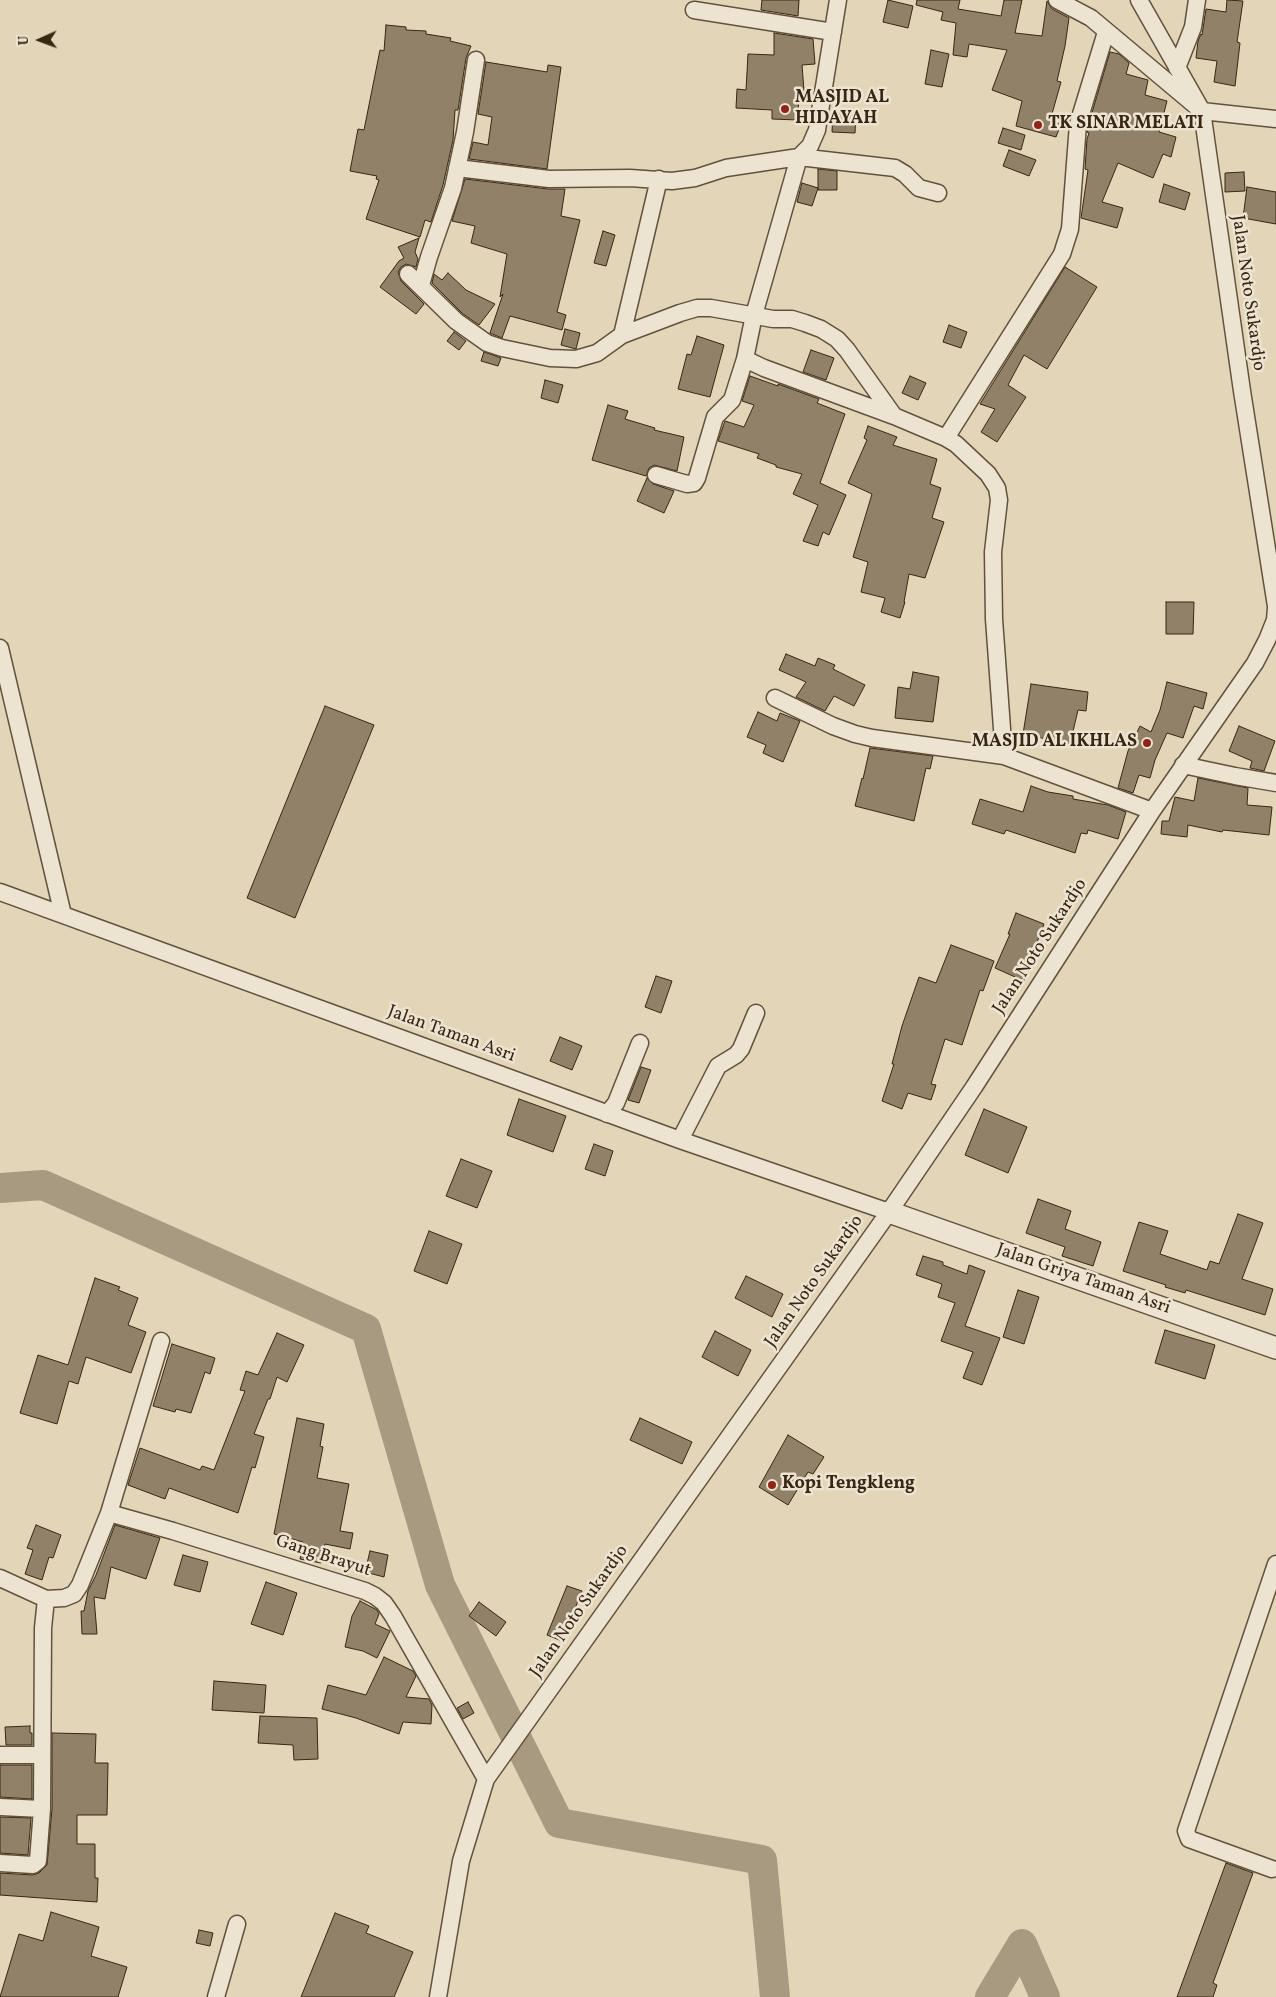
<!DOCTYPE html>
<style>
body{margin:0}
#map{position:relative;width:1276px;height:1997px;overflow:hidden;background:#e2d5b8;font-family:Vollkorn,serif}
canvas{display:block}
.north{position:absolute;left:15px;top:15px;width:50px;height:50px;-webkit-text-stroke:4px #ece4d1;paint-order:stroke;rotate:268deg;font-size:14px;font-weight:700;line-height:20px;text-align:center;color:#382712}
.north::after{content:'';display:block;margin:auto;width:18px;height:22px;background:#382712;clip-path:polygon(50% 0,100% 100%,50% 72%,0 100%)}
</style>
<div id="map">
<canvas width="1276" height="1997"></canvas>
<div class="north">U</div>
</div>
<script>
const g = document.querySelector('canvas').getContext('2d');
g.lineJoin = 'round';
const shape = rows => new Path2D(rows.map(r => 'M' + r).join(''));
function strokePath(path, color, width, dash) { g.strokeStyle = color; g.lineWidth = width; g.lineCap = dash ? 'butt' : 'round'; g.setLineDash(dash || []); g.stroke(path); }
function paint(path, color) { g.fillStyle = color; g.fill(path, 'evenodd'); }
function label(font, color, halo, rows, align = 'center') {
  g.font = font + ' Vollkorn,serif'; g.lineWidth = 5; g.setLineDash([]); g.textBaseline = 'middle'; g.strokeStyle = halo; g.fillStyle = color; for (const [text, x, y, turn = 0] of rows) {
    g.save(); g.translate(x, y); g.rotate((+turn || 0) * Math.PI / 180); g.textAlign = isNaN(turn) ? turn : align; if (halo) g.strokeText(text, 0, 0); g.fillText(text, 0, 0); g.restore();
  }
}
strokePath(shape([
 [0,1188,43,1185,366,1329,440,1585,559,1823,762,1860,775,1997],
 [990,1997,1022,1944,1045,1997]
]), '#a89a80', 30);
const building = shape([
 [762,0,799,0,798,16,761,10,762,0],
 [888,0,913,6,908,28,883,22,888,0],
 [917,0,960,0,958,9,1001,16,1004,0,1022,0,1015,33,1042,36,1047,1,1052,9,1069,18,1065,46,1057,81,1061,82,1050,121,1061,124,1056,137,1016,126,1022,101,992,90,1007,50,969,44,967,57,953,55,956,23,941,20,943,12,916,5,917,0],
 [1227,0,1243,1,1237,42,1240,43,1235,86,1214,82,1217,61,1196,58,1198,41,1201,34,1202,35,1206,9,1226,12,1227,0],
 [386,25,406,27,406,30,426,31,426,34,451,38,450,41,471,46,466,58,458,110,455,110,453,140,443,185,431,222,425,220,420,237,366,219,379,180,376,179,377,176,350,171,358,129,364,130,380,50,384,51,386,25],
 [774,33,813,39,815,64,802,65,804,91,799,91,798,120,772,119,772,110,736,108,737,89,746,90,748,54,774,55,774,33],
 [931,50,949,54,942,87,925,84,931,50],
 [1110,52,1119,54,1129,63,1126,74,1148,80,1145,95,1167,101,1159,132,1176,137,1171,157,1163,154,1153,178,1118,163,1102,202,1123,208,1117,228,1081,218,1088,170,1085,169,1087,139,1089,133,1087,132,1088,126,1110,52],
 [486,62,547,72,548,65,561,67,547,169,469,159,473,142,488,145,492,117,478,114,486,62],
 [833,112,856,113,855,133,832,132,833,112],
 [1003,128,1025,135,1021,150,998,143,1003,128],
 [1009,150,1036,160,1029,176,1003,166,1009,150],
 [818,169,837,171,837,190,818,190,818,169],
 [1244,172,1245,191,1225,192,1225,173,1244,172],
 [465,179,548,189,565,189,561,216,580,220,557,312,566,315,562,330,510,316,502,338,490,333,503,294,500,297,507,254,471,243,475,226,452,221,465,179],
 [802,183,818,188,812,206,797,202,802,183],
 [1164,184,1190,193,1185,210,1159,202,1164,184],
 [1247,187,1276,192,1276,224,1243,218,1247,187],
 [603,231,615,235,606,266,594,263,603,231],
 [419,238,415,252,418,259,416,267,406,264,401,267,398,272,401,281,424,304,416,314,380,287,399,261,404,258,398,247,419,238],
 [1065,267,1097,287,1047,369,1024,355,1008,385,1026,397,997,442,981,432,995,409,980,404,1065,267],
 [448,273,466,290,495,304,479,325,462,313,432,283,434,274,442,280,448,273],
 [949,325,967,332,961,348,943,342,949,325],
 [565,329,580,333,576,349,561,345,565,329],
 [454,332,466,341,459,350,447,341,454,332],
 [697,336,724,345,710,397,678,389,687,354,691,355,697,336],
 [811,350,834,358,826,380,803,372,811,350],
 [484,352,501,358,498,366,481,361,484,352],
 [750,376,778,386,778,384,819,399,817,403,845,414,820,483,846,495,829,535,823,532,818,546,803,541,818,505,793,494,802,474,776,467,776,465,757,458,759,454,718,441,725,421,744,427,754,405,742,401,750,376],
 [910,376,926,383,918,400,902,393,910,376],
 [545,380,563,385,558,403,541,398,545,380],
 [608,405,628,411,625,419,655,428,654,430,684,437,677,471,654,465,649,468,646,476,592,460,608,405],
 [868,426,897,437,893,445,937,459,930,484,941,488,932,518,944,522,925,578,909,574,904,602,905,602,900,618,881,612,885,598,861,592,868,562,853,557,872,494,848,483,867,440,864,438,868,426],
 [647,478,653,484,674,491,664,513,637,501,647,478],
 [1166,602,1194,602,1193,634,1166,634,1166,602],
 [786,654,815,666,818,658,835,665,833,669,865,685,854,706,834,696,825,711,796,697,806,682,779,670,786,654],
 [913,672,939,677,933,722,895,718,898,687,910,689,913,672],
 [1167,682,1207,693,1203,709,1194,706,1183,738,1167,733,1155,760,1150,778,1139,775,1133,793,1118,788,1128,751,1140,726,1151,732,1160,710,1167,682],
 [1031,684,1088,692,1086,711,1078,710,1070,744,1023,734,1031,684],
 [325,706,374,725,295,918,247,898,325,706],
 [758,712,777,721,780,713,800,721,783,762,763,753,766,745,747,737,758,712],
 [1239,726,1275,741,1264,771,1250,768,1252,761,1229,751,1239,726],
 [870,748,933,756,930,769,926,768,914,821,855,806,862,778,863,779,870,748],
 [1198,778,1248,788,1247,805,1272,807,1269,835,1223,830,1222,832,1188,825,1187,837,1161,834,1162,821,1169,821,1175,797,1194,801,1198,778],
 [1031,786,1048,792,1073,796,1073,799,1108,805,1126,812,1118,839,1088,830,1087,834,1081,833,1075,853,1006,830,1004,834,972,824,980,799,1023,812,1031,786],
 [1016,913,1044,924,1033,953,1036,954,1024,981,995,968,1010,934,1008,934,1016,913],
 [951,945,994,961,983,991,980,990,962,1045,945,1039,931,1084,936,1085,931,1100,908,1093,902,1109,882,1101,894,1064,892,1064,902,1026,919,977,936,983,951,945],
 [656,976,672,981,661,1013,645,1007,656,976],
 [560,1037,582,1046,572,1070,550,1061,560,1037],
 [641,1067,651,1070,639,1103,628,1100,641,1067],
 [519,1099,566,1116,553,1152,507,1135,519,1099],
 [984,1109,1027,1127,1008,1173,965,1155,984,1109],
 [594,1144,613,1151,605,1176,585,1169,594,1144],
 [461,1159,492,1171,477,1208,446,1196,461,1159],
 [1038,1199,1071,1211,1065,1229,1101,1242,1093,1266,1062,1256,1065,1247,1026,1233,1038,1199],
 [1238,1214,1263,1223,1242,1279,1273,1289,1265,1315,1186,1290,1185,1293,1165,1287,1166,1285,1123,1271,1139,1222,1168,1231,1160,1254,1207,1270,1210,1261,1219,1264,1238,1214],
 [429,1231,462,1244,447,1284,414,1271,429,1231],
 [923,1256,943,1262,943,1265,967,1274,969,1265,985,1271,965,1326,1000,1338,982,1385,963,1378,973,1352,941,1341,955,1303,938,1297,942,1284,916,1275,923,1256],
 [746,1276,783,1294,772,1317,735,1298,746,1276],
 [95,1278,120,1287,118,1290,138,1298,128,1325,146,1332,131,1373,86,1357,78,1384,69,1381,57,1424,20,1413,38,1355,68,1365,95,1278],
 [1018,1290,1039,1297,1024,1344,1003,1337,1018,1290],
 [1165,1330,1215,1345,1205,1379,1155,1363,1165,1330],
 [715,1331,751,1350,738,1376,702,1357,715,1331],
 [277,1333,304,1345,287,1382,277,1377,270,1399,268,1399,254,1434,264,1437,255,1468,252,1467,238,1513,169,1488,165,1499,128,1485,140,1448,200,1470,202,1466,214,1470,245,1391,240,1390,246,1371,258,1375,277,1333],
 [172,1344,215,1358,210,1374,205,1372,191,1413,176,1409,175,1412,153,1406,172,1344],
 [297,1418,324,1424,320,1446,323,1447,317,1478,349,1484,340,1531,353,1533,350,1549,325,1544,321,1563,300,1559,303,1542,274,1534,297,1418],
 [640,1418,692,1442,682,1464,630,1440,640,1418],
 [788,1435,824,1457,813,1474,808,1472,788,1505,759,1487,788,1435],
 [36,1525,61,1535,53,1558,49,1557,42,1580,25,1574,33,1550,27,1548,36,1525],
 [115,1525,160,1538,146,1579,111,1567,105,1599,94,1597,97,1634,82,1634,81,1611,84,1611,88,1591,96,1575,115,1525],
 [370,1551,388,1555,384,1577,365,1572,370,1551],
 [183,1555,208,1562,200,1592,174,1585,183,1555],
 [266,1582,297,1593,283,1635,251,1624,266,1582],
 [567,1586,582,1591,562,1641,547,1635,567,1586],
 [360,1601,377,1610,379,1614,375,1624,390,1631,377,1658,363,1651,345,1647,352,1616,360,1601],
 [479,1602,506,1622,496,1636,469,1616,479,1602],
 [384,1657,413,1671,416,1676,406,1697,429,1699,432,1705,431,1724,403,1722,399,1734,356,1718,322,1709,328,1685,366,1695,384,1657],
 [214,1681,266,1685,264,1713,212,1710,214,1681],
 [468,1702,474,1713,463,1719,457,1708,468,1702],
 [260,1716,317,1718,318,1759,294,1760,293,1745,258,1743,260,1716],
 [30,1726,30,1733,32,1733,32,1745,6,1745,5,1727,30,1726],
 [52,1733,96,1734,95,1763,108,1763,107,1815,77,1815,77,1844,95,1844,95,1878,98,1878,97,1902,0,1895,0,1873,33,1875,39,1873,47,1865,52,1809,52,1733],
 [0,1765,32,1765,32,1799,0,1797,0,1765],
 [0,1817,31,1818,28,1855,0,1853,0,1817],
 [1226,1863,1253,1873,1213,1983,1217,1985,1213,1997,1177,1997,1226,1863],
 [51,1912,99,1927,91,1956,127,1967,118,1997,0,1997,19,1934,43,1941,51,1912],
 [335,1913,369,1926,366,1933,413,1952,394,1997,301,1997,335,1913],
 [199,1930,213,1933,210,1946,196,1943,199,1930]
]);
paint(building, '#908168');
strokePath(building, '#382712', 1);
const minor = shape([
 [838,0,817,130,810,146,799,157,754,315,745,359,764,368,894,416,946,438,956,444,988,474,997,488,999,500,993,552,994,619,1004,756],
 [1057,0,1091,18,1202,111,1276,119],
 [1139,0,1202,111,1242,391,1276,606],
 [694,10,833,32],
 [1177,68,1193,27,1197,0],
 [457,168,549,179,630,178,672,181,695,178,726,168,799,157,895,168,905,174,919,188,938,193],
 [408,274,456,321,487,343,502,348,550,358,576,359,597,353,622,335,680,313,697,308,711,308,773,319,792,319,805,323,821,329,837,339,847,350,894,416],
 [421,285,429,257,453,188,465,132,476,60],
 [622,335,659,179],
 [946,438,1062,254,1070,229,1078,124,1106,32],
 [656,475,687,484,694,483,697,478,715,417,732,400,745,359],
 [0,648,63,915],
 [775,698,833,726,855,734,872,738,1004,756,1152,811],
 [1183,765,1235,776,1276,783],
 [0,892,680,1140,889,1212],
 [607,1114,616,1103,640,1043],
 [680,1140,718,1066,736,1055,741,1049,756,1013],
 [109,1513,173,1531,365,1591,375,1596,384,1603,393,1616,486,1779],
 [0,1578,46,1599,64,1598,74,1594,80,1585,109,1513,161,1341],
 [0,1755,42,1755],
 [0,1807,42,1809],
 [0,1863,33,1865,38,1861,42,1809,43,1628,46,1599],
 [1272,1869,1189,1839,1186,1831,1276,1564],
 [216,1997,237,1924],
 [438,1997,461,1861,486,1779,889,1212,974,1087,1152,811,1255,663,1267,640,1275,620,1276,608]
]);
const tertiary = shape([
 [889,1212,1276,1348]
]);
strokePath(minor, '#62523c', 19);
strokePath(tertiary, '#62523c', 24);
strokePath(minor, '#ece4d1', 16);
strokePath(tertiary, '#ece4d1', 21);
for (const [x, y, r, color] of [
 [785,109,5,"#8f2418"],
 [1038,125,5,"#8f2418"],
 [1147,743,5,"#8f2418"],
 [772,1485,5,"#8f2418"]
]) { const dot = new Path2D(); dot.arc(x, y, r, 0, 2 * Math.PI); g.fillStyle = color; g.fill(dot); strokePath(dot, '#ece4d1', 2); }
label('bold 18px', '#382712', '#ece4d1', [
 ["MASJID AL",795,99],
 ["HIDAYAH",795,120],
 ["TK SINAR MELATI",1048,125],
 ["MASJID AL IKHLAS",1137,743,"right"],
 ["Kopi Tengkleng",782,1485]
], 'left');
label('18px', '#382712', '#ece4d1', [
 ["Jalan Noto Sukardjo",1247,293,82],
 ["Jalan Noto Sukardjo",1041,947,-57],
 ["Jalan Taman Asri",451,1035,20],
 ["Jalan Griya Taman Asri",1083,1280,19],
 ["Jalan Noto Sukardjo",815,1282,-55],
 ["Gang Brayut",323,1557,18],
 ["Jalan Noto Sukardjo",580,1612,-55]
]);
</script>
